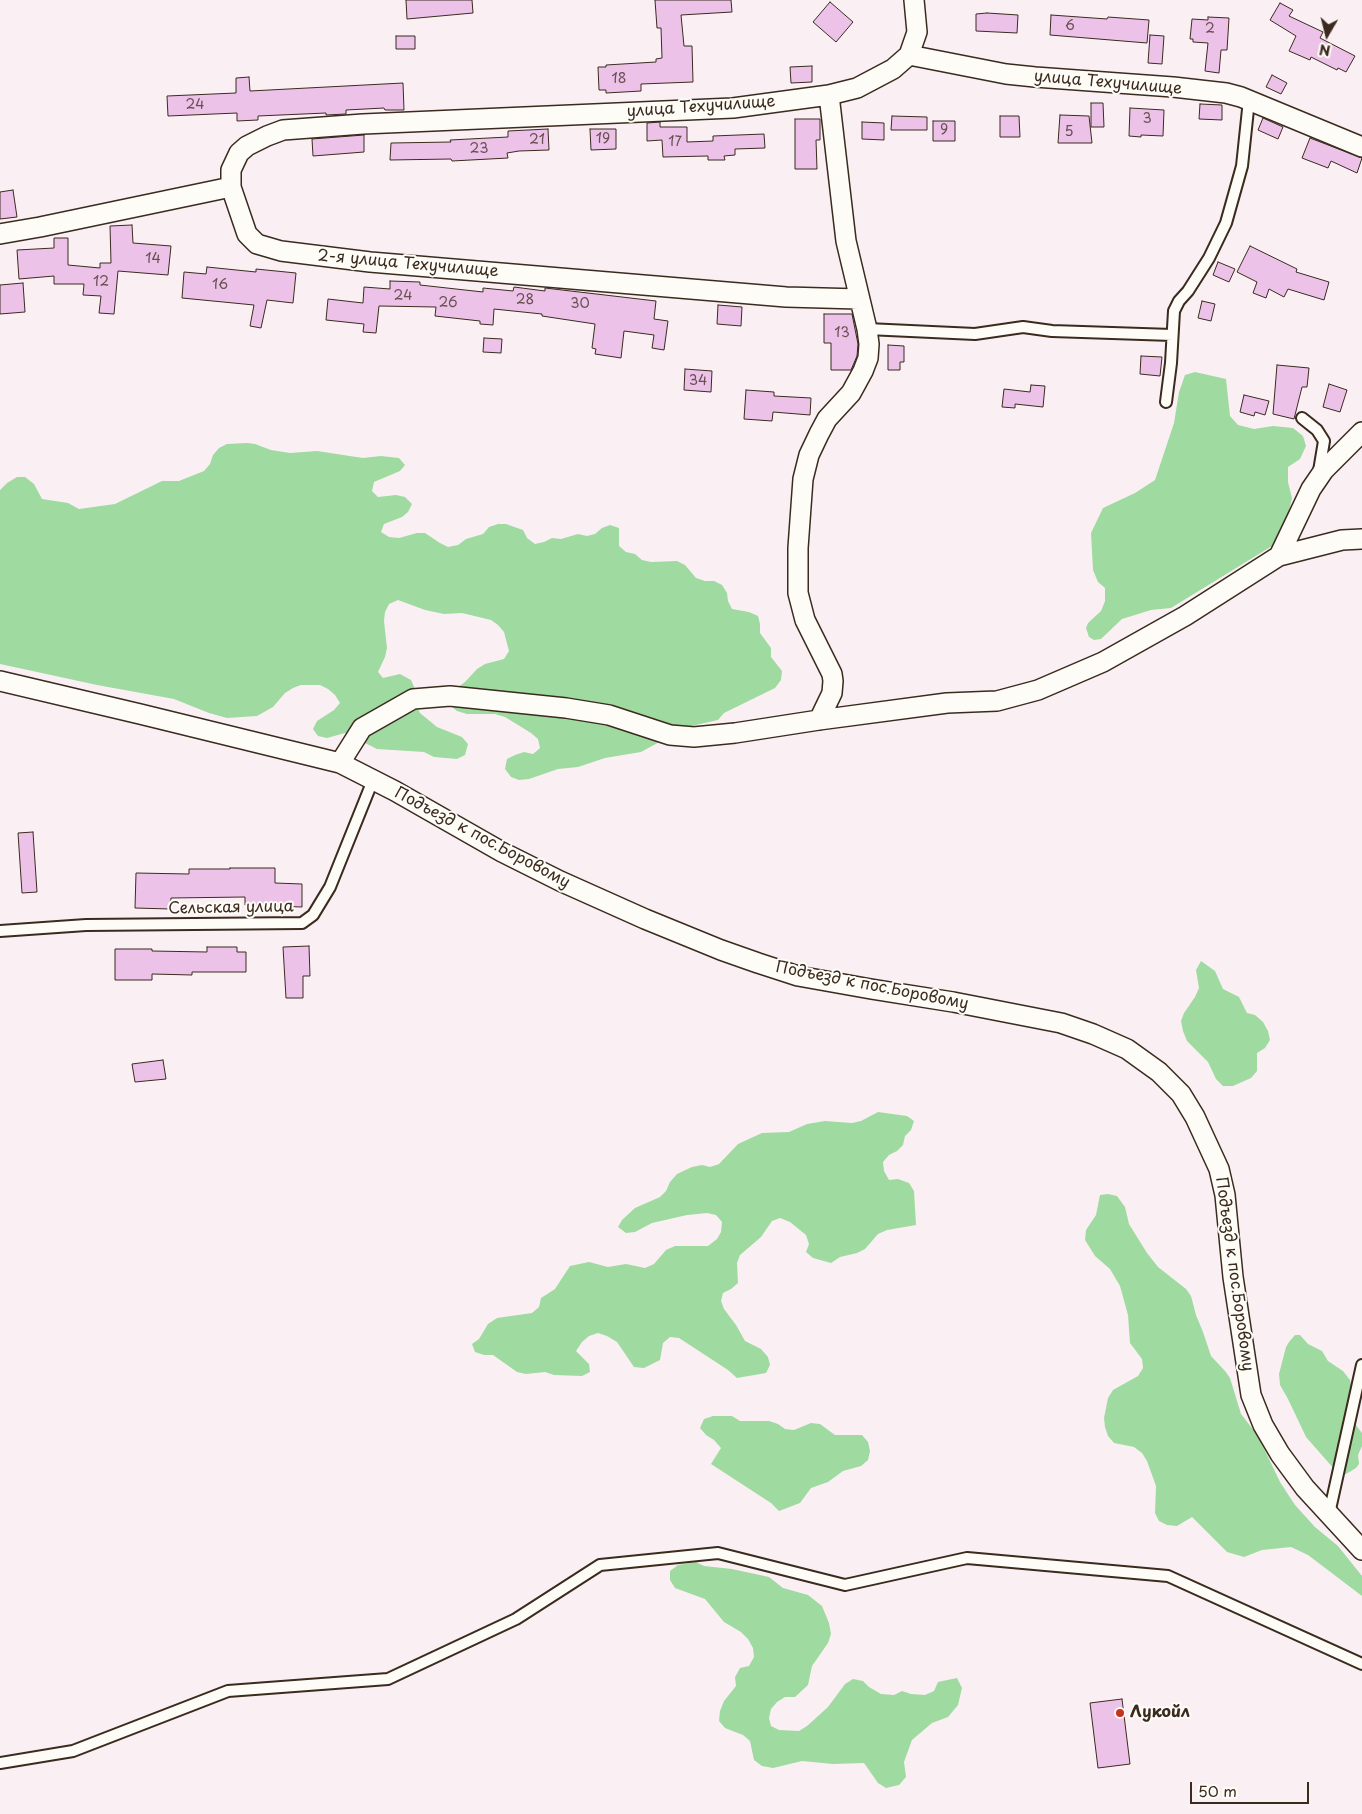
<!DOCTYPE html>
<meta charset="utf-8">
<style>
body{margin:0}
#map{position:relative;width:1362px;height:1814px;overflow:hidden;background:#faf0f4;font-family:"Playpen Sans",sans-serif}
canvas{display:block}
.north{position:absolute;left:1302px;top:10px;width:50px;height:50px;-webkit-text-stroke:4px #fdfcf7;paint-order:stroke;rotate:188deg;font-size:14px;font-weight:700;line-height:20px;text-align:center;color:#3b2a1e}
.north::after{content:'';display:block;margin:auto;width:18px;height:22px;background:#3b2a1e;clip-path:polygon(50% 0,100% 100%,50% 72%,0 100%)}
.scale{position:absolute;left:1190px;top:1782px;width:119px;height:22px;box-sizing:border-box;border:2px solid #3b2a1e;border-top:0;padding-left:6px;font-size:15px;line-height:18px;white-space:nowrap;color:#3b2a1e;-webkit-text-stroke:4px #fdfcf7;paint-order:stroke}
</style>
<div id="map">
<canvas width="1362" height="1814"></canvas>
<div class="north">N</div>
<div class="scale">50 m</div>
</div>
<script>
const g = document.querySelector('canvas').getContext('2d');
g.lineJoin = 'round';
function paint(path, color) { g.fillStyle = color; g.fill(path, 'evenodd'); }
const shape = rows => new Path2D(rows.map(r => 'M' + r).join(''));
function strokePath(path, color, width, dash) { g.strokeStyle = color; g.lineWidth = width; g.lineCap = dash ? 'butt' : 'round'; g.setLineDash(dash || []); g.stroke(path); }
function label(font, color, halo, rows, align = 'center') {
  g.font = font + ' "Playpen Sans",sans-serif'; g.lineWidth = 4; g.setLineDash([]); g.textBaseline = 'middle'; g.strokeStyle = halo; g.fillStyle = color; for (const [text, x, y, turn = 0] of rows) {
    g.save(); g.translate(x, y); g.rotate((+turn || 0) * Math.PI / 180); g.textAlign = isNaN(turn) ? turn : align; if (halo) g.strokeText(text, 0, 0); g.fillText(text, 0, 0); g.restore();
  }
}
paint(shape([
 [1195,372,1226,379,1230,416,1238,425,1254,429,1273,426,1293,428,1303,436,1306,446,1300,459,1288,467,1288,482,1292,498,1287,520,1272,546,1171,608,1151,610,1122,619,1101,639,1094,640,1089,637,1086,628,1088,623,1101,611,1105,601,1105,588,1098,582,1093,570,1091,533,1103,508,1135,493,1155,480,1174,423,1179,392,1185,375],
 [247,443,255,444,271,450,290,453,317,451,363,458,381,456,399,458,405,465,400,471,374,482,372,491,378,497,396,495,405,497,412,504,408,512,402,517,384,524,381,532,389,537,399,538,417,533,425,533,440,543,448,547,458,545,466,539,483,534,489,527,498,524,506,524,523,530,527,538,535,544,544,542,552,538,561,539,578,534,587,536,595,534,602,528,610,525,619,528,619,546,626,552,635,554,642,560,651,562,677,561,685,565,696,578,705,581,714,581,722,585,727,593,728,601,732,609,749,612,758,616,760,624,760,633,771,648,771,657,782,671,781,680,775,688,724,713,718,720,687,727,641,752,605,758,578,767,558,769,529,779,519,780,511,777,505,769,507,759,515,755,524,752,533,754,540,748,538,739,531,733,505,717,495,714,467,714,457,711,448,704,450,693,465,682,477,669,485,664,504,659,509,651,504,632,498,625,491,620,462,613,444,614,425,610,398,600,389,604,385,612,384,621,387,648,385,657,378,672,383,678,400,674,411,680,416,691,415,703,420,713,437,727,462,737,468,744,465,755,457,759,434,757,424,752,377,749,345,733,327,738,318,736,313,729,317,721,334,710,340,703,335,695,328,689,320,685,301,685,293,688,285,693,273,707,257,716,227,718,209,713,174,699,97,685,0,664,0,490,7,483,17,477,25,477,34,484,42,499,68,503,79,509,115,504,162,481,179,481,204,471,210,464,213,455,219,448,227,444],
 [1201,961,1215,971,1223,989,1239,997,1247,1013,1255,1015,1263,1022,1268,1031,1270,1040,1265,1048,1257,1053,1257,1071,1251,1078,1233,1086,1223,1086,1216,1079,1208,1062,1187,1041,1183,1031,1181,1021,1184,1013,1195,997,1199,988,1196,970],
 [878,1112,907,1116,914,1121,911,1130,905,1136,903,1145,897,1151,889,1155,883,1162,884,1171,889,1180,898,1179,909,1183,914,1191,916,1225,887,1230,878,1234,865,1249,857,1253,840,1257,831,1263,813,1258,806,1252,809,1244,806,1235,790,1222,780,1218,772,1221,761,1237,740,1255,737,1263,738,1283,731,1289,723,1293,721,1301,724,1309,736,1325,745,1341,761,1349,768,1357,770,1365,766,1373,737,1378,728,1370,679,1338,670,1337,663,1343,660,1360,644,1368,634,1367,617,1342,607,1336,598,1333,589,1336,582,1342,576,1351,589,1364,590,1372,582,1376,554,1375,545,1372,526,1374,517,1372,493,1355,484,1355,475,1352,472,1344,479,1339,488,1324,497,1318,532,1313,539,1307,541,1298,555,1289,570,1266,589,1262,608,1267,626,1264,645,1268,654,1264,666,1250,675,1246,708,1246,717,1239,721,1232,722,1222,716,1215,707,1213,687,1215,652,1223,635,1232,626,1233,618,1227,622,1220,635,1208,660,1197,666,1191,670,1182,677,1174,692,1167,702,1165,710,1167,719,1164,738,1144,762,1133,789,1132,807,1124,825,1121,852,1123,861,1121],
 [1108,1194,1117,1196,1125,1207,1129,1224,1147,1253,1158,1267,1186,1289,1191,1296,1196,1315,1203,1332,1211,1356,1225,1371,1230,1378,1241,1414,1258,1436,1280,1482,1295,1505,1315,1527,1338,1546,1362,1576,1362,1596,1308,1555,1291,1547,1262,1550,1244,1557,1227,1552,1192,1517,1177,1526,1167,1525,1159,1521,1155,1513,1156,1486,1147,1461,1142,1453,1134,1447,1114,1443,1108,1436,1105,1427,1104,1418,1108,1398,1113,1390,1138,1376,1143,1368,1142,1359,1130,1343,1128,1315,1120,1286,1110,1269,1095,1256,1085,1240,1086,1230,1096,1215,1100,1195],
 [1295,1335,1300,1335,1308,1344,1322,1351,1328,1361,1343,1371,1350,1380,1351,1385,1355,1393,1354,1419,1355,1424,1362,1433,1362,1446,1358,1455,1359,1464,1356,1468,1346,1474,1341,1474,1335,1470,1306,1437,1288,1399,1280,1385,1279,1374,1286,1347,1289,1342],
 [713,1416,732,1416,740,1421,769,1421,778,1424,785,1429,794,1430,811,1423,820,1424,835,1435,862,1435,868,1442,870,1451,868,1460,861,1466,843,1471,828,1482,811,1488,800,1503,779,1511,771,1503,711,1464,721,1448,714,1440,706,1435,700,1428,704,1419],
 [696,1562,704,1566,732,1569,769,1577,783,1588,808,1595,822,1606,829,1623,831,1634,828,1643,812,1666,808,1685,795,1697,785,1697,777,1702,771,1709,769,1718,771,1726,779,1730,799,1731,807,1726,828,1707,845,1684,853,1679,863,1681,869,1687,881,1694,894,1695,902,1691,911,1694,925,1695,934,1691,938,1682,957,1678,962,1688,958,1705,948,1717,932,1723,912,1740,904,1762,906,1777,899,1785,886,1788,878,1783,864,1763,833,1764,802,1761,773,1768,762,1766,754,1760,750,1741,743,1735,725,1728,719,1721,720,1711,724,1701,736,1686,735,1677,740,1668,749,1666,754,1657,753,1648,748,1639,741,1632,724,1622,705,1599,675,1588,670,1580,670,1571,678,1565]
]), '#9fdaa0');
const building = shape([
 [406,0,472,0,473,13,407,19,406,0],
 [655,0,731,0,732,12,681,15,684,46,692,46,693,82,641,84,641,91,606,93,606,90,599,90,598,67,606,67,606,65,656,62,656,59,662,58,661,28,657,28,655,0],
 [830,2,853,22,836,42,813,22,830,2],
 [1280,3,1293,10,1289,16,1323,32,1320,38,1355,56,1346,72,1338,68,1337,70,1311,57,1310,60,1289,51,1296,36,1270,20,1280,3],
 [987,13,1018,15,1017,33,976,31,976,14,987,13],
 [1051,15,1107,19,1108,17,1149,20,1147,43,1050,35,1051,15],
 [1208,17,1229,18,1227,50,1221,50,1219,73,1205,71,1208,43,1193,42,1193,39,1190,39,1192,19,1208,20,1208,17],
 [1150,35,1164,36,1162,64,1148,63,1150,35],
 [396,36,415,36,415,49,396,49,396,36],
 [812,66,812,82,791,83,790,67,812,66],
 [1272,75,1287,83,1281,94,1266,87,1272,75],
 [249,77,250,91,403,83,404,110,385,110,384,108,346,110,346,114,326,115,326,113,258,116,258,120,237,121,237,113,168,116,167,96,236,93,236,78,249,77],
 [1091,103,1103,103,1104,127,1091,127,1091,103],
 [1200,104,1222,105,1222,120,1199,119,1200,104],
 [1130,108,1164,110,1163,136,1141,135,1141,137,1129,136,1130,108],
 [1060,115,1089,116,1092,143,1058,143,1060,115],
 [892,116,927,117,927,130,891,130,892,116],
 [1000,116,1019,116,1020,137,1000,137,1000,116],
 [1263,118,1283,127,1278,139,1258,130,1263,118],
 [795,119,820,119,820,140,816,140,817,169,795,169,795,119],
 [933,121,955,121,955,141,933,141,933,121],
 [660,122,660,127,687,127,687,142,713,141,713,136,764,134,765,148,735,149,735,155,724,156,725,160,708,160,708,156,663,157,662,140,647,141,647,123,660,122],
 [862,122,884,123,884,140,862,139,862,122],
 [548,129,549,150,519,151,507,153,508,158,452,161,451,159,390,160,391,143,451,142,450,140,508,137,508,131,548,129],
 [590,129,616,129,616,149,591,150,590,129],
 [364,135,364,152,313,156,312,139,364,135],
 [1310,138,1362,158,1357,173,1331,161,1328,168,1302,158,1310,138],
 [13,190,17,217,0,219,0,192,13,190],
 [132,225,133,243,171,246,168,275,118,271,114,314,99,313,101,296,83,295,84,284,54,284,54,276,19,279,17,250,54,248,54,238,68,238,68,265,100,268,100,263,111,263,110,226,132,225],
 [1250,246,1297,269,1296,272,1329,282,1324,300,1288,289,1284,297,1269,289,1266,298,1253,293,1257,282,1237,272,1250,246],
 [1218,262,1235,269,1229,282,1213,275,1218,262],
 [207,267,256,272,256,269,296,273,293,303,267,300,261,328,250,326,254,305,182,298,184,272,206,274,207,267],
 [390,281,420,282,420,285,483,292,483,288,513,291,514,287,545,291,545,288,656,301,654,319,668,321,664,350,652,348,654,335,624,331,621,358,595,354,596,349,592,348,595,324,542,316,542,314,494,309,493,325,480,324,480,321,435,316,436,307,379,306,376,333,363,332,364,324,326,320,328,299,363,303,364,287,390,289,390,281],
 [23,283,25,312,0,314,0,285,23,283],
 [1202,301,1215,304,1211,321,1198,318,1202,301],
 [718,305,742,307,741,326,717,324,718,305],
 [824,314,852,314,858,344,857,356,851,370,831,370,831,343,824,343,824,314],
 [484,338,502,339,501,353,483,352,484,338],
 [888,345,904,346,904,362,900,362,900,370,888,370,888,345],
 [1141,356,1162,357,1160,376,1140,374,1141,356],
 [1277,365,1309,368,1307,387,1302,387,1294,419,1273,414,1277,365],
 [685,369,712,371,711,392,684,390,685,369],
 [1329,384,1347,390,1340,412,1323,407,1329,384],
 [1031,385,1045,386,1043,407,1015,404,1015,408,1002,407,1004,389,1030,392,1031,385],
 [746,390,774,392,774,396,811,398,810,415,773,412,772,421,744,419,746,390],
 [1244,395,1269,401,1265,415,1255,412,1254,416,1240,412,1244,395],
 [33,832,37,892,22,893,18,833,33,832],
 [230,868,275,868,275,883,302,884,302,907,245,905,245,897,171,898,170,909,135,908,136,873,189,874,189,869,230,869,230,868],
 [309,946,310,976,303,976,303,998,286,998,283,947,309,946],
 [207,947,237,947,237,952,246,952,246,972,192,972,192,975,152,974,152,980,115,980,115,949,152,949,152,951,207,952,207,947],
 [163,1060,166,1079,135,1082,132,1064,163,1060],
 [1122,1699,1130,1764,1098,1768,1090,1703,1122,1699]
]);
paint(building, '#edc2e9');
strokePath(building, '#3b2a1e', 1);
const service = shape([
 [867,329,975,334,1023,327,1052,331,1172,335],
 [1166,402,1171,363,1174,311,1179,301,1188,291,1209,258,1226,223,1242,166,1249,100],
 [1302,418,1317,430,1324,441,1319,471],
 [0,931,86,925,302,923,313,915,330,887,373,780],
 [1329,1514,1362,1365],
 [0,1763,73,1751,228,1691,388,1679,516,1619,600,1565,718,1553,845,1585,967,1558,1168,1576,1362,1664]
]);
const minor = shape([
 [909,55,1006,74,1035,77,1173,87,1226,93,1241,97,1362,147],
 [0,234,40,227,231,187],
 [859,299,786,297,370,262,281,251,257,244,247,234,231,187,231,170,239,153,247,146,267,136,283,130,363,124,733,108,829,95,857,88,893,69,909,55,917,32,914,0],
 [1279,556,1342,540,1362,539],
 [0,681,140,714,340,763,395,791,502,852,560,881,645,919,721,950,758,963,798,976,871,989,953,1002,1061,1023,1093,1034,1127,1049,1159,1072,1181,1094,1195,1117,1219,1169,1225,1195,1233,1277,1251,1395,1263,1425,1280,1454,1305,1488,1362,1550],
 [819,720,832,693,833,681,832,674,805,620,798,593,798,548,803,479,809,455,819,434,827,419,851,393,863,371,868,358,869,344,867,329,846,241,829,95],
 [340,763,362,728,413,699,450,696,566,708,609,715,670,735,694,737,735,733,819,720,947,703,997,701,1038,690,1103,662,1185,616,1279,556,1311,489,1324,470,1362,432]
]);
strokePath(service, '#3b2a1e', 14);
strokePath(minor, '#3b2a1e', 22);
strokePath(service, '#fdfcf7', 10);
strokePath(minor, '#fdfcf7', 19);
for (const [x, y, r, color] of [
 [1120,1713,5,"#c8321e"]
]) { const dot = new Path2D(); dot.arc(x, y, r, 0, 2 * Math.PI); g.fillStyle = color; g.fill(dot); strokePath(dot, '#fdfcf7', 2); }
label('14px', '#685051', null, [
 ["6",1070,26],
 ["2",1210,29],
 ["18",619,79],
 ["24",195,105],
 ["3",1147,119],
 ["9",944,130],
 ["5",1069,132],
 ["19",603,139],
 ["21",537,140],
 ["17",675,142],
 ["23",479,149],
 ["14",153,259],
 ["12",101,282],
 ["16",220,285],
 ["24",403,296],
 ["28",525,300],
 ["26",448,303],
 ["30",580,304],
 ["13",842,333],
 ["34",698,381]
]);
label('16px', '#3b2a1e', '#fdfcf7', [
 ["улица Техучилище",1108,83,5],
 ["улица Техучилище",701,107,-4],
 ["2-я улица Техучилище",408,264,5],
 ["Подъезд к пос.Боровому",482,838,28],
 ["Сельская улица",231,908,-1],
 ["Подъезд к пос.Боровому",872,986,11],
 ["Подъезд к пос.Боровому",1234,1274,82]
]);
label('bold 16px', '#3b2a1e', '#fdfcf7', [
 ["Лукойл",1130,1713]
], 'left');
</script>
